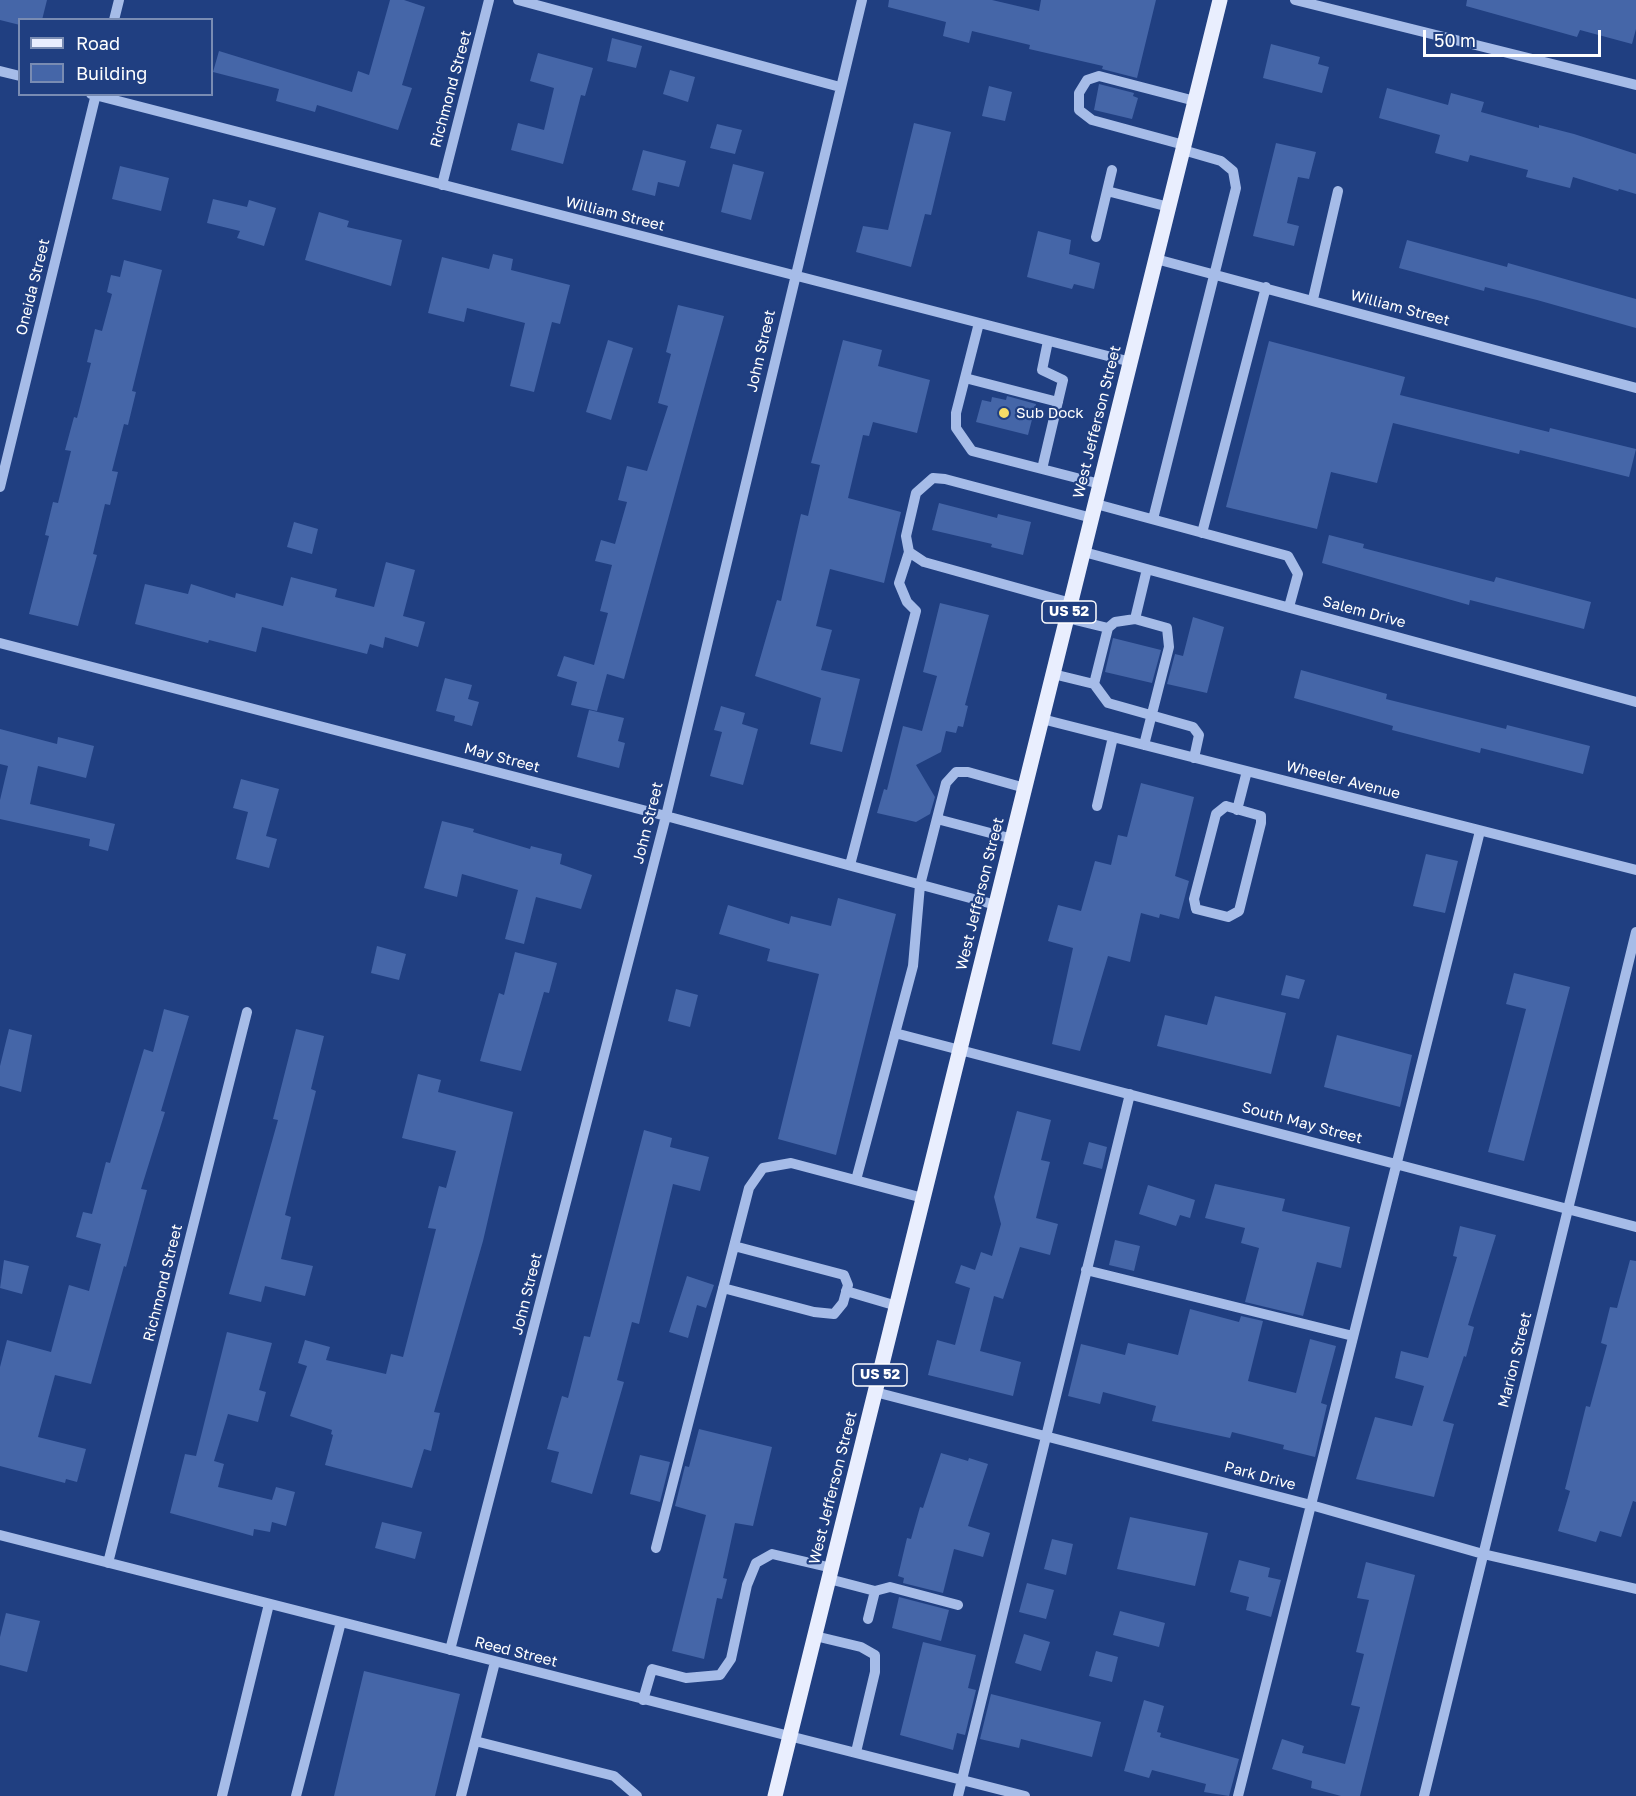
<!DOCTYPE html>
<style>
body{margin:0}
#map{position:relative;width:1636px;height:1796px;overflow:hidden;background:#203f81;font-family:"Golos Text",sans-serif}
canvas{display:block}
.legend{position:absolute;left:18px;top:18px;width:195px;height:78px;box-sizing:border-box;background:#203f81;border:2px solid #798cb3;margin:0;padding:8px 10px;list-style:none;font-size:18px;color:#fff}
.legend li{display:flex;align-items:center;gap:12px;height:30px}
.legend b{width:30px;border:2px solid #798cb3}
.scale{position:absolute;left:1423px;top:30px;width:178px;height:27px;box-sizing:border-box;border:3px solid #fff;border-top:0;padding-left:8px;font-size:18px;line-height:21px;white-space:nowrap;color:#fff;-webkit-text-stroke:4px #203f81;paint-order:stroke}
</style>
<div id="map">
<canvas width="1636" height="1796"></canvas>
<ul class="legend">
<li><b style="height:8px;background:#e9eefe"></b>Road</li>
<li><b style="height:16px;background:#4566a8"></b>Building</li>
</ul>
<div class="scale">50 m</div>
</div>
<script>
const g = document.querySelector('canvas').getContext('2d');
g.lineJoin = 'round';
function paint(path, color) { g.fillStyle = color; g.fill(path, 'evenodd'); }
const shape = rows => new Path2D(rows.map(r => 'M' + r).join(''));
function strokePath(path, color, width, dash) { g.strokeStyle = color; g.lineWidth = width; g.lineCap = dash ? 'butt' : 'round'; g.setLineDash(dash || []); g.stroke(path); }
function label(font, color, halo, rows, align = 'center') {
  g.font = font + ' "Golos Text",sans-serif'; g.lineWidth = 4.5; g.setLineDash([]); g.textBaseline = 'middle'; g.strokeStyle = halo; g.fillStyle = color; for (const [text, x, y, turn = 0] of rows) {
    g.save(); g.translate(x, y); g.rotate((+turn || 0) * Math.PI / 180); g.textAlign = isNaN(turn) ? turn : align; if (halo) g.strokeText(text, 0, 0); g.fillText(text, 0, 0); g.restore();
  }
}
paint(shape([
 [0,0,47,0,42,20,20,20,20,25,0,20],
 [390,0,404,0,425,7,402,85,412,88,398,130,317,105,315,112,276,101,279,89,213,72,219,51,352,92,358,71,369,75],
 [889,0,992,0,1039,11,1041,0,1156,0,1137,78,1102,69,1103,66,1029,49,1030,45,972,31,969,43,943,36,946,22,888,7],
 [1467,0,1636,0,1636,29,1632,44,1580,30,1577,37,1466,6],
 [612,38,642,46,636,68,607,61],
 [1271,44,1320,57,1318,64,1329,67,1322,93,1263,78],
 [538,53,593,68,585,96,581,95,563,164,511,150,518,123,544,130,554,88,530,81],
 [670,70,695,77,688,102,663,94],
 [1099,84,1134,93,1133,96,1138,98,1132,119,1094,110],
 [989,86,1012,92,1005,121,982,116],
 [1387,88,1448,105,1451,93,1484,102,1481,112,1539,128,1539,125,1574,134,1636,154,1636,194,1619,189,1618,191,1573,177,1570,188,1526,177,1528,170,1470,155,1468,162,1435,153,1440,135,1379,118],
 [914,123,951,132,931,215,925,214,911,267,856,252,863,226,888,230],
 [717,124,742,130,735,154,710,148],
 [1276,143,1316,152,1309,179,1298,177,1287,223,1299,226,1294,246,1253,236],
 [643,150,686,161,679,187,658,182,655,196,632,190],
 [733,164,764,172,751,220,721,212],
 [120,166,169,178,161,211,112,199],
 [213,199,247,207,249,200,276,208,264,246,237,238,240,231,207,223],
 [319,212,349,221,347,227,402,240,391,286,305,260],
 [1038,231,1071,240,1069,254,1100,263,1094,289,1074,284,1072,289,1027,277],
 [1407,240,1507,267,1508,263,1636,299,1636,328,1537,300,1485,287,1484,291,1399,268],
 [493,254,513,259,511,270,570,285,560,324,552,322,534,392,510,386,525,323,467,308,464,322,428,313,442,257,489,269],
 [124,260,162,270,132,391,136,392,128,425,124,424,112,471,118,472,110,505,105,504,93,554,97,555,78,626,29,614,49,536,45,535,53,502,58,503,71,451,65,450,74,417,77,418,91,363,87,362,95,329,102,331,112,294,107,292,111,275,120,277],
 [678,305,724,316,624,679,607,674,597,711,571,705,577,682,557,676,564,656,594,665,608,613,600,611,612,565,595,561,601,540,615,544,627,502,618,500,627,466,647,471,668,406,658,403,671,354,666,352],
 [608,340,633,348,611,420,586,412],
 [843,340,882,350,878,366,930,380,917,433,873,422,869,436,863,435,848,498,901,512,884,583,830,569,816,626,832,630,821,670,860,679,842,752,810,744,821,698,755,676,777,600,781,601,801,514,808,516,820,465,811,463],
 [1269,341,1405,377,1400,395,1549,432,1550,428,1636,449,1629,477,1520,450,1519,454,1393,423,1377,483,1331,472,1317,529,1226,507],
 [1007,396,1036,404,1028,435,976,422,982,400,991,402,992,397,1006,400],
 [939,503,997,518,998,514,1031,522,1023,555,991,547,992,544,932,530],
 [294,522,318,529,312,554,287,547],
 [1329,535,1364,544,1363,548,1494,582,1496,577,1591,602,1584,629,1470,600,1469,605,1322,563],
 [386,562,415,570,403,616,425,622,418,647,385,637,383,648,370,644,367,654,262,627,256,652,209,640,208,643,135,624,145,584,188,594,191,584,235,598,236,593,283,606,291,577,337,589,335,597,374,607],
 [940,603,989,615,965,705,968,706,963,727,958,726,956,733,946,731,941,752,916,765,935,797,930,814,916,822,877,813,884,789,887,790,903,726,922,731,937,676,923,672],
 [1193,617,1224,627,1207,693,1167,684,1175,654,1183,656],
 [1113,638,1161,650,1152,683,1105,672],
 [1301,670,1387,694,1386,699,1506,729,1507,725,1590,746,1583,774,1481,748,1480,753,1392,730,1393,726,1294,698],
 [445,678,472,685,468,699,479,702,472,726,454,721,455,716,436,711],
 [721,706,745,713,742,724,758,729,743,785,710,776,722,732,714,730],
 [589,710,624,718,618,741,625,743,619,768,577,757],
 [0,729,57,744,58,737,94,746,86,778,38,766,30,804,115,824,108,851,89,846,90,839,0,819,0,800,8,766,0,764],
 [241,779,279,789,266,836,277,839,269,868,236,859,248,812,233,808],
 [1141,783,1194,797,1175,876,1189,881,1179,919,1160,914,1159,918,1141,913,1130,962,1108,956,1080,1051,1052,1044,1073,948,1048,941,1058,905,1081,911,1095,861,1111,865,1118,835,1127,837],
 [442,821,474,829,473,832,530,849,531,846,562,854,560,864,592,875,581,909,536,897,524,944,505,939,518,890,462,874,457,897,424,888],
 [1426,854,1458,861,1445,913,1413,906],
 [838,898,896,914,836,1155,778,1139,819,974,767,961,770,949,719,934,728,905,789,924,791,916,831,926],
 [377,946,406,954,399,980,371,973],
 [515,952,557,963,549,993,544,992,521,1071,480,1061,499,993,504,995],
 [1514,973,1570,987,1524,1161,1488,1152,1526,1009,1506,1004],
 [1286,975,1305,980,1299,999,1281,995],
 [676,989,698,995,690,1027,668,1021],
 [1215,996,1286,1013,1271,1074,1157,1046,1165,1015,1207,1025],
 [164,1009,189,1016,161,1111,165,1112,141,1189,147,1190,126,1267,124,1266,91,1384,55,1375,38,1437,86,1449,77,1482,66,1479,65,1483,0,1466,0,1367,7,1340,51,1352,69,1285,89,1291,101,1244,76,1237,83,1212,92,1214,106,1162,110,1163,144,1049,153,1052],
 [9,1029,32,1035,21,1092,0,1086,0,1066],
 [296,1029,324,1036,311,1089,316,1091,285,1215,291,1217,281,1259,313,1266,305,1296,265,1286,261,1302,229,1294,278,1120,273,1119],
 [1337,1035,1412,1055,1400,1107,1324,1087],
 [418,1074,441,1080,438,1092,513,1112,483,1241,434,1412,440,1413,431,1451,424,1449,412,1488,325,1465,333,1435,331,1434,332,1430,290,1416,307,1366,298,1363,305,1340,330,1347,326,1360,386,1374,391,1354,403,1357,436,1229,428,1228,439,1186,446,1188,456,1151,402,1138],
 [1017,1111,1051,1120,1041,1160,1050,1162,1036,1218,1058,1224,1050,1255,1020,1247,1003,1299,994,1296,980,1351,1021,1362,1013,1396,928,1375,937,1340,955,1345,970,1288,955,1283,961,1265,975,1270,981,1252,992,1256,1001,1224,994,1197],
 [644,1130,672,1138,670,1147,709,1157,700,1191,673,1184,639,1324,632,1322,617,1380,624,1382,592,1494,551,1482,559,1452,547,1449,562,1396,568,1398,584,1336,590,1337],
 [1089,1142,1107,1147,1102,1169,1083,1164],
 [1215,1184,1285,1199,1282,1211,1350,1227,1341,1268,1317,1262,1303,1316,1245,1302,1259,1248,1241,1243,1245,1228,1205,1218],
 [1148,1185,1195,1200,1190,1218,1180,1215,1176,1226,1139,1214],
 [1460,1226,1496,1235,1468,1325,1474,1327,1466,1357,1464,1356,1443,1421,1454,1424,1434,1497,1356,1479,1375,1417,1412,1426,1424,1386,1395,1378,1401,1351,1428,1358,1457,1257,1453,1256],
 [1115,1240,1140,1246,1134,1271,1109,1265],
 [4,1260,29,1266,22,1294,0,1288],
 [1630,1260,1636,1261,1636,1502,1633,1501,1621,1537,1600,1531,1596,1542,1558,1531,1570,1491,1565,1489,1577,1442,1586,1406,1590,1407,1607,1345,1601,1343,1610,1307,1617,1308],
 [687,1276,714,1285,706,1308,697,1305,688,1338,669,1332],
 [1190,1309,1239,1322,1241,1316,1263,1321,1248,1381,1296,1393,1310,1339,1336,1346,1321,1403,1327,1405,1315,1457,1283,1449,1284,1445,1232,1432,1230,1438,1152,1421,1156,1406,1103,1392,1100,1404,1068,1396,1081,1344,1125,1355,1128,1343,1178,1355],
 [227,1332,272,1343,259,1390,266,1392,258,1422,228,1414,214,1461,224,1464,218,1487,272,1500,276,1487,295,1492,286,1526,272,1522,270,1532,254,1529,253,1536,170,1513,185,1454,196,1456],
 [699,1429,772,1447,753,1526,735,1523,723,1578,727,1579,722,1599,717,1598,704,1659,672,1651,706,1515,675,1506,685,1466,689,1467],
 [941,1453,968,1461,969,1458,988,1464,968,1526,990,1533,983,1557,954,1549,943,1593,903,1583,904,1578,898,1576,907,1538,911,1539,920,1507,923,1508],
 [640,1455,670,1462,660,1502,630,1494],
 [1130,1517,1208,1533,1195,1586,1117,1569],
 [382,1522,422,1532,415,1559,375,1548],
 [1052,1539,1073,1544,1066,1575,1044,1569],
 [1239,1560,1270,1568,1268,1577,1281,1580,1271,1617,1246,1610,1249,1597,1230,1592],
 [1366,1562,1415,1575,1360,1796,1341,1796,1311,1788,1312,1781,1272,1769,1282,1739,1304,1746,1302,1753,1345,1764,1360,1707,1351,1705,1364,1654,1356,1652,1369,1600,1357,1598],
 [1027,1583,1054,1590,1046,1619,1019,1612],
 [899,1597,949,1610,941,1641,892,1628],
 [1120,1611,1165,1623,1159,1647,1113,1635],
 [6,1613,40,1621,27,1672,0,1665,0,1637],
 [1024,1634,1050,1642,1041,1671,1015,1663],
 [923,1642,976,1655,968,1688,976,1690,965,1735,957,1733,953,1750,900,1735],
 [1096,1651,1118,1657,1112,1682,1089,1676],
 [364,1671,460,1694,435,1796,334,1796],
 [991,1694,1101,1722,1092,1757,1021,1739,1019,1748,980,1739],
 [1144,1700,1164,1706,1157,1732,1161,1733,1160,1737,1239,1759,1229,1796,1204,1792,1206,1784,1152,1770,1149,1778,1124,1771]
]), '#4566a8');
strokePath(shape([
 [518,0,840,87],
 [1295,0,1636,85],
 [114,20,119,0],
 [0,71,20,76],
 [91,94,1131,362],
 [1184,145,1092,120,1079,110,1079,93,1087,80,1099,76,1195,101],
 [442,185,489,0],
 [1107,191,1169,207],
 [1096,237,1112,170],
 [1156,259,1636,388],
 [1313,299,1338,191],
 [979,323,956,413,956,428,972,451,1100,484],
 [965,378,1058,402],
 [1042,469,1063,380,1042,370,1048,341],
 [0,487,96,94],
 [1096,504,1288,556,1298,574,1289,607],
 [1153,519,1236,188,1233,171,1221,161,1183,150],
 [1202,533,1266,287],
 [909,552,924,562,1071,603],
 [1084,552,1636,702],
 [1067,618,1108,628],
 [0,643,666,816,996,905],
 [1053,674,1094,684,1108,703,1193,727,1199,735,1194,758],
 [1094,684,1108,628,1115,622,1135,619],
 [1042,719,1636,870],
 [1144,745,1169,647,1167,628,1135,619,1147,569],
 [1097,806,1113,737],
 [1226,806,1261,816,1261,823,1239,911,1228,917,1196,909,1194,899,1216,814,1226,806],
 [1237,810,1247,771],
 [937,819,1013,839],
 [850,865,916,611,907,602,899,583,909,552,906,536,916,493,933,478,945,479,1092,518],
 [895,1033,1636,1227],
 [856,1180,913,966,920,885,946,783,956,772,968,772,1025,788],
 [1086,1270,1353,1336],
 [723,1288,814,1312,834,1314,843,1303,848,1285,844,1275,734,1246],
 [846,1291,897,1306],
 [875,1392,1311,1505,1483,1554,1636,1589],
 [0,1535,1025,1796],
 [656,1548,749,1188,763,1168,791,1163,923,1198],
 [108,1563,247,1012],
 [829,1579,875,1591],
 [868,1619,875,1591,890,1587,958,1605],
 [815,1636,861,1647,875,1655,875,1672,856,1752],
 [450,1650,666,816,862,0],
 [495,1662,475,1741,614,1776,637,1796],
 [643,1700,652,1669,686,1678,720,1675,731,1659,747,1585,756,1563,772,1554,832,1568],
 [222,1796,269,1604],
 [296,1796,341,1622],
 [461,1796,475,1741],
 [958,1796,1130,1094],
 [1238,1796,1480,831],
 [1424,1796,1636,932]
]), '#a6bce8', 10);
strokePath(shape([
 [775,1796,1220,0]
]), '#e9eefe', 15);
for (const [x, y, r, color] of [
 [1004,413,6,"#f5dc67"]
]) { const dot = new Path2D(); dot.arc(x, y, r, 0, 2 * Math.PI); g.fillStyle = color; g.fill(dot); strokePath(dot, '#203f81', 2); }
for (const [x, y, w] of [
 [1069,612,54],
 [880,1375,54]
]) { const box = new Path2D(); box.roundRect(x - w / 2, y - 11, w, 22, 4.5); g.fillStyle = '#203f81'; g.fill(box); strokePath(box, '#fff', 1.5); }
label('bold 14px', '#fff', null, [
 ["US 52",1069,612],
 ["US 52",880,1375]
]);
label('15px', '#fff', '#203f81', [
 ["Richmond Street",451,89,-75],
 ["William Street",615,214,14],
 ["Oneida Street",33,287,-76],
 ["William Street",1400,308,15],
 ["John Street",761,351,-77],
 ["West Jefferson Street",1097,422,-76],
 ["Salem Drive",1364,612,15],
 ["May Street",502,758,15],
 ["Wheeler Avenue",1343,780,14],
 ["John Street",648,823,-76],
 ["West Jefferson Street",980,894,-76],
 ["South May Street",1302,1123,15],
 ["Richmond Street",163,1283,-76],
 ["John Street",527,1294,-76],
 ["Marion Street",1515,1360,-76],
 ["Park Drive",1260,1476,15],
 ["West Jefferson Street",833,1488,-76],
 ["Reed Street",516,1652,14]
]);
label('15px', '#fff', '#203f81', [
 ["Sub Dock",1016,413]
], 'left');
</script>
